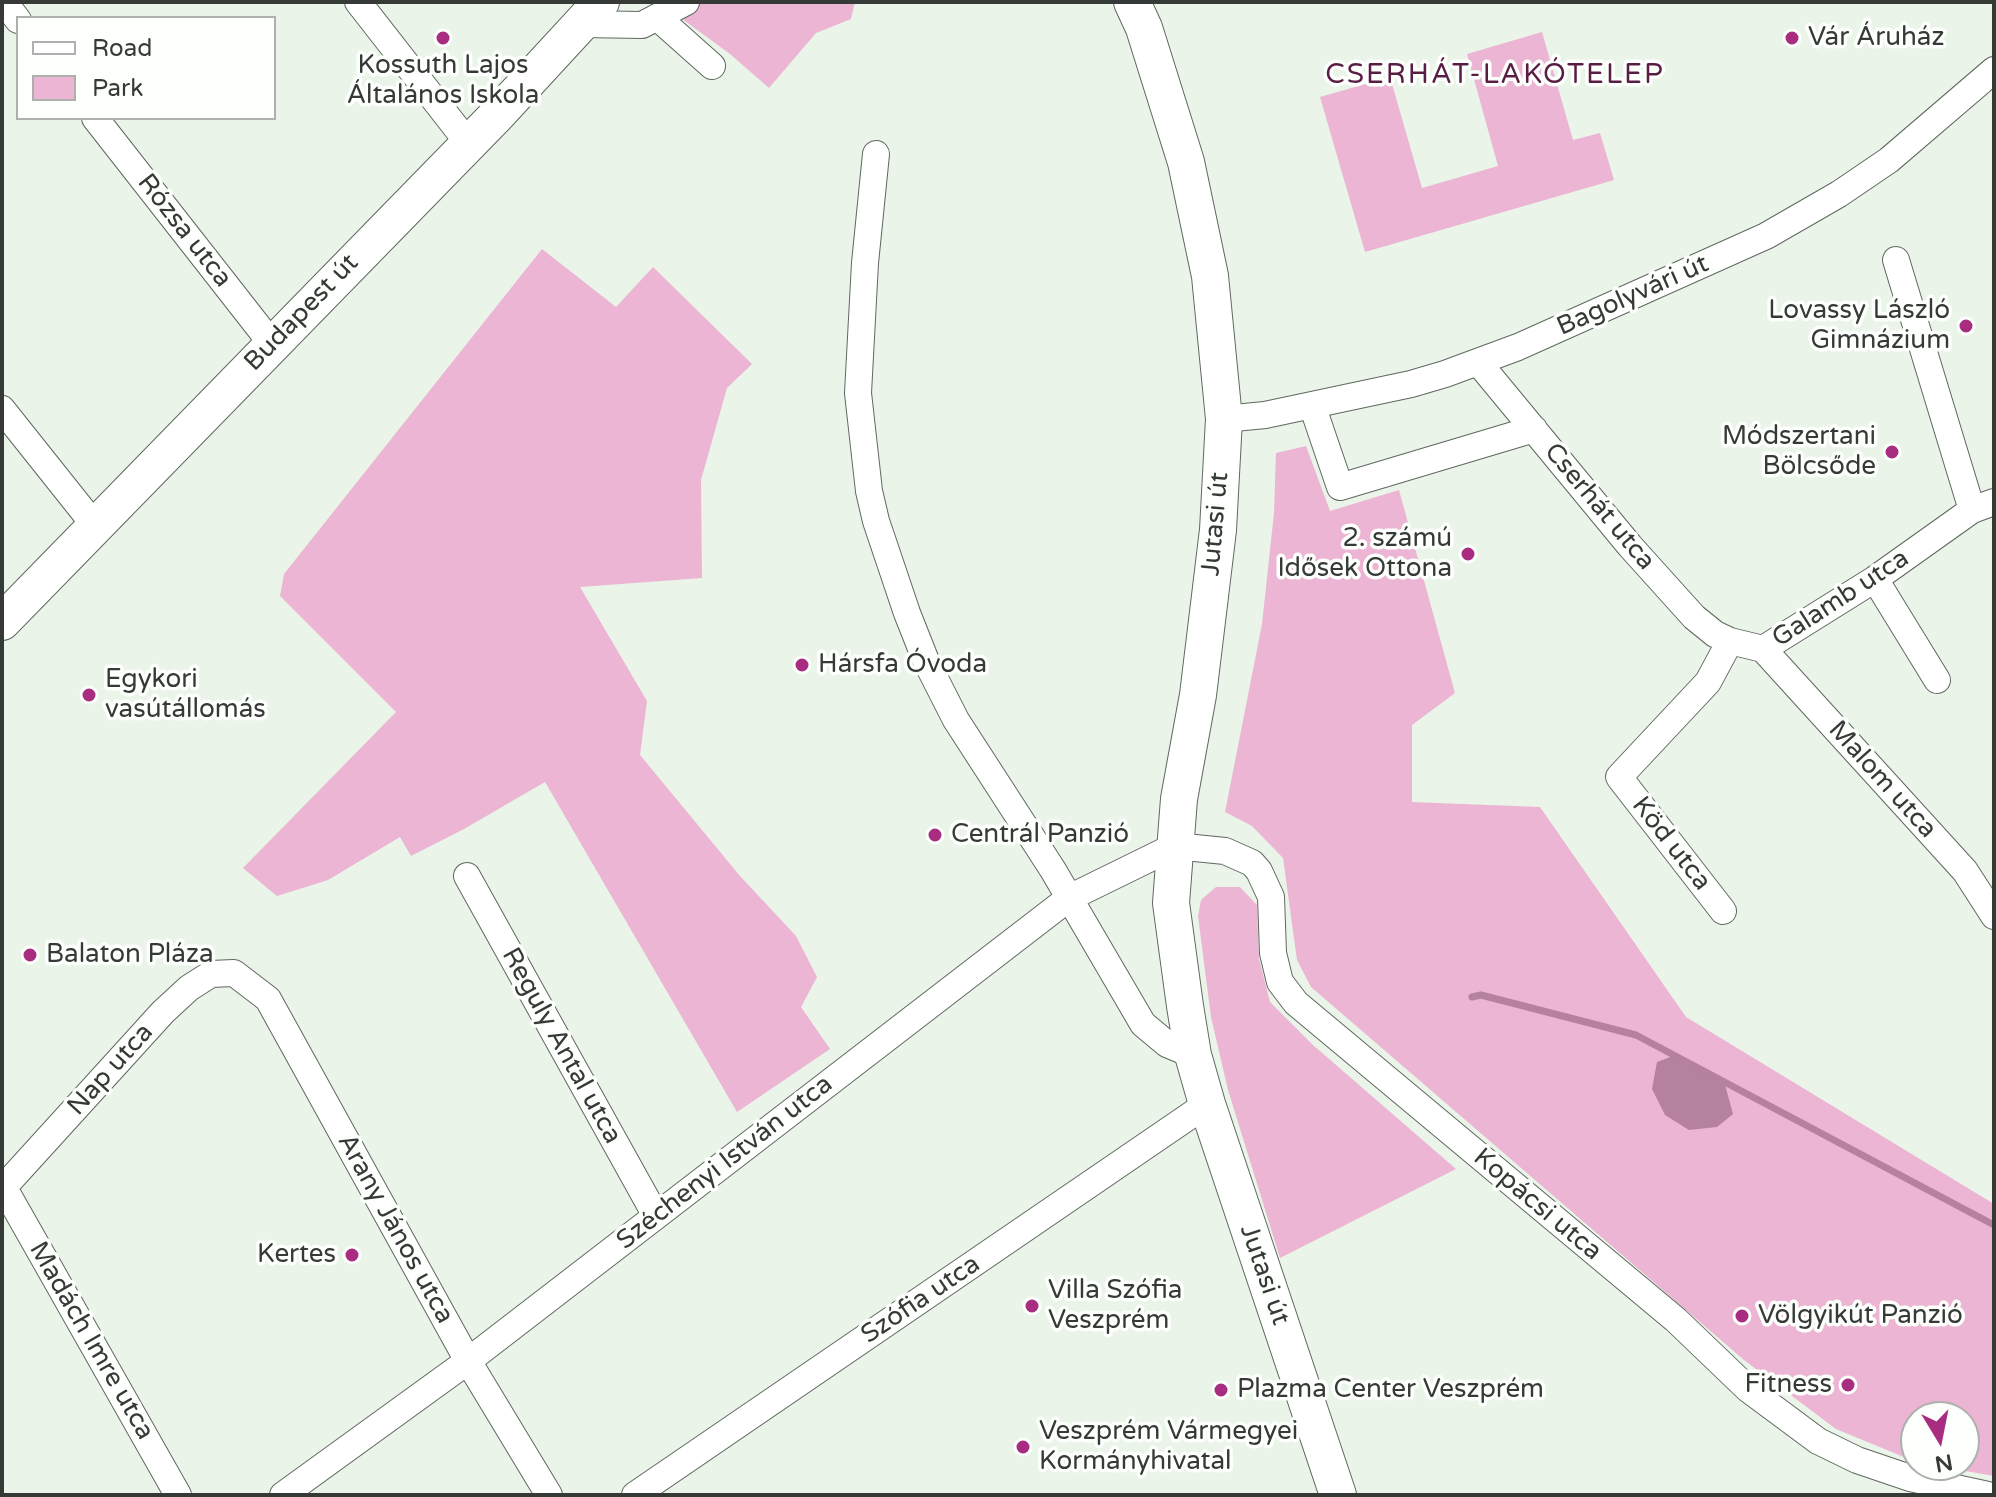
<!DOCTYPE html>
<meta charset="utf-8">
<style>
body{margin:0}
#map{position:relative;width:1996px;height:1497px;overflow:hidden;background:#eaf4e9;font-family:"Varela Round",sans-serif}
canvas{display:block}
.frame{position:absolute;inset:0;border:4px solid #363a36;pointer-events:none}
.legend{position:absolute;left:16px;top:16px;width:260px;height:104px;box-sizing:border-box;background:#fcfffc;border:2px solid #adb0ad;margin:0;padding:10px 14px;list-style:none;font-size:24px;color:#363a36}
.legend li{display:flex;align-items:center;gap:16px;height:40px}
.legend b{width:40px;border:2px solid #adb0ad}
.north{position:absolute;left:1900px;top:1401px;width:80px;height:80px;box-sizing:border-box;background:#fcfffc;border:2px solid #adb0ad;border-radius:50%;rotate:170deg;font-size:22px;font-weight:700;line-height:32px;text-align:center;color:#363a36}
.north::after{content:'';display:block;margin:auto;width:28px;height:36px;background:#a82d81;clip-path:polygon(50% 0,100% 100%,50% 72%,0 100%)}
</style>
<div id="map">
<canvas width="1996" height="1497"></canvas>
<div class="frame"></div>
<ul class="legend">
<li><b style="height:10px;background:#fff"></b>Road</li>
<li><b style="height:22px;background:#ebb5d3"></b>Park</li>
</ul>
<div class="north">N</div>
</div>
<script>
const g = document.querySelector('canvas').getContext('2d');
g.lineJoin = 'round';
function paint(path, color) { g.fillStyle = color; g.fill(path, 'evenodd'); }
const shape = rows => new Path2D(rows.map(r => 'M' + r).join(''));
function strokePath(path, color, width, dash) { g.strokeStyle = color; g.lineWidth = width; g.lineCap = dash ? 'butt' : 'round'; g.setLineDash(dash || []); g.stroke(path); }
function label(font, color, halo, rows, align = 'center') {
  g.font = font + ' "Varela Round",sans-serif'; g.lineWidth = 7; g.setLineDash([]); g.textBaseline = 'middle'; g.strokeStyle = halo; g.fillStyle = color; for (const [text, x, y, turn = 0] of rows) {
    g.save(); g.translate(x, y); g.rotate((+turn || 0) * Math.PI / 180); g.textAlign = isNaN(turn) ? turn : align; if (halo) g.strokeText(text, 0, 0); g.fillText(text, 0, 0); g.restore();
  }
}
paint(shape([
 [659,2,855,2,851,19,816,33,769,88,730,54],
 [1542,32,1573,140,1600,133,1614,180,1365,252,1320,97,1390,77,1422,188,1498,166,1467,54],
 [542,249,616,307,653,267,752,364,727,388,701,480,702,578,580,587,647,701,640,755,740,876,796,936,817,977,801,1007,830,1049,737,1112,545,782,464,829,411,856,400,837,328,880,277,896,243,868,396,712,280,596,284,574],
 [1306,446,1330,511,1399,490,1455,693,1412,725,1412,802,1540,807,1686,1017,1994,1204,1994,1476,1931,1465,1964,1465,1964,1417,1916,1417,1916,1462,1836,1429,1744,1360,1311,987,1297,960,1283,858,1252,826,1225,812,1262,624,1274,513,1276,453],
 [1216,887,1240,887,1257,905,1259,959,1270,1002,1313,1045,1456,1169,1280,1258,1228,1090,1211,1017,1198,916,1201,900]
]), '#ebb5d3');
paint(shape([
 [1673,1056,1724,1081,1733,1114,1717,1127,1689,1130,1665,1115,1652,1089,1657,1062]
]), '#b5819f');
strokePath(shape([
 [1472,997,1481,995,1636,1035,1994,1225]
]), '#b5819f', 7);
const street = shape([
 [4,2,18,20],
 [358,2,469,144],
 [657,17,712,66],
 [581,24,642,25,686,2],
 [95,118,272,344],
 [876,154,865,263,858,393,869,491,876,521,907,613,926,661,956,720,1053,870,1143,1024,1167,1044,1193,1055],
 [1896,260,1972,510],
 [1478,362,1630,546,1694,617,1715,634,1730,641,1763,649,1875,579,1972,510,1994,502],
 [1312,405,1340,487,1534,429],
 [2,409,96,527],
 [1224,419,1265,415,1411,384,1445,374,1518,347,1766,236,1839,194,1889,160,1994,70],
 [1875,579,1937,680],
 [1763,649,1965,871,1994,916],
 [467,876,656,1216],
 [1723,911,1619,777,1708,682,1730,641],
 [4,1188,178,1495],
 [2,1189,163,1012,189,988,211,974,234,973,268,999,468,1361,549,1495],
 [283,1495,468,1361,1069,898,1175,846,1225,851,1252,863,1259,871,1271,897,1273,953,1280,982,1296,1003,1676,1320,1748,1389,1818,1441,1857,1460,1910,1478,1988,1495],
 [635,1495,1207,1104]
]);
const secondary = shape([
 [1132,2,1144,28,1186,162,1210,276,1224,419,1218,530,1198,695,1179,799,1171,903,1185,1006,1193,1055,1207,1104,1338,1495],
 [2,622,495,117,601,2]
]);
strokePath(street, '#5f685f', 28);
strokePath(secondary, '#5f685f', 38);
strokePath(street, '#fff', 26);
strokePath(secondary, '#fff', 36);
for (const [x, y, r, color] of [
 [443,38,8,"#a82d81"],
 [1792,38,8,"#a82d81"],
 [1966,326,8,"#a82d81"],
 [1892,452,8,"#a82d81"],
 [1468,554,8,"#a82d81"],
 [802,665,8,"#a82d81"],
 [89,695,8,"#a82d81"],
 [935,835,8,"#a82d81"],
 [30,955,8,"#a82d81"],
 [352,1255,8,"#a82d81"],
 [1032,1306,8,"#a82d81"],
 [1742,1316,8,"#a82d81"],
 [1848,1385,8,"#a82d81"],
 [1221,1390,8,"#a82d81"],
 [1023,1447,8,"#a82d81"]
]) { const dot = new Path2D(); dot.arc(x, y, r, 0, 2 * Math.PI); g.fillStyle = color; g.fill(dot); strokePath(dot, '#fcfffc', 3); }
label('26px', '#363a36', '#fcfffc', [
 ["Vár Áruház",1808,38],
 ["Kossuth Lajos",443,66,"center"],
 ["Általános Iskola",443,96,"center"],
 ["Lovassy László",1950,311,"right"],
 ["Gimnázium",1950,341,"right"],
 ["Módszertani",1876,437,"right"],
 ["Bölcsőde",1876,467,"right"],
 ["2. számú",1452,539,"right"],
 ["Idősek Ottona",1452,569,"right"],
 ["Hársfa Óvoda",818,665],
 ["Egykori",105,680],
 ["vasútállomás",105,710],
 ["Centrál Panzió",951,835],
 ["Balaton Pláza",46,955],
 ["Kertes",336,1255,"right"],
 ["Villa Szófia",1048,1291],
 ["Veszprém",1048,1321],
 ["Völgyikút Panzió",1758,1316],
 ["Fitness",1832,1385,"right"],
 ["Plazma Center Veszprém",1237,1390],
 ["Veszprém Vármegyei",1039,1432],
 ["Kormányhivatal",1039,1462]
], 'left');
label('26px', '#363a36', '#fcfffc', [
 ["Rózsa utca",184,231,52],
 ["Bagolyvári út",1633,296,-24],
 ["Budapest út",302,313,-46],
 ["Cserhát utca",1599,507,50],
 ["Jutasi út",1216,524,-85],
 ["Galamb utca",1841,599,-33],
 ["Malom utca",1882,780,48],
 ["Köd utca",1671,844,52],
 ["Reguly Antal utca",561,1046,61],
 ["Nap utca",111,1070,-48],
 ["Széchenyi István utca",725,1163,-38],
 ["Kopácsi utca",1537,1205,40],
 ["Arany János utca",395,1229,61],
 ["Jutasi út",1264,1275,71],
 ["Szófia utca",921,1300,-34],
 ["Madách Imre utca",91,1341,60]
]);
g.letterSpacing = '2px';
label('28px', '#591d44', '#fcfffc', [
 ["CSERHÁT-LAKÓTELEP",1495,76]
]);
g.letterSpacing = '0px';
</script>
